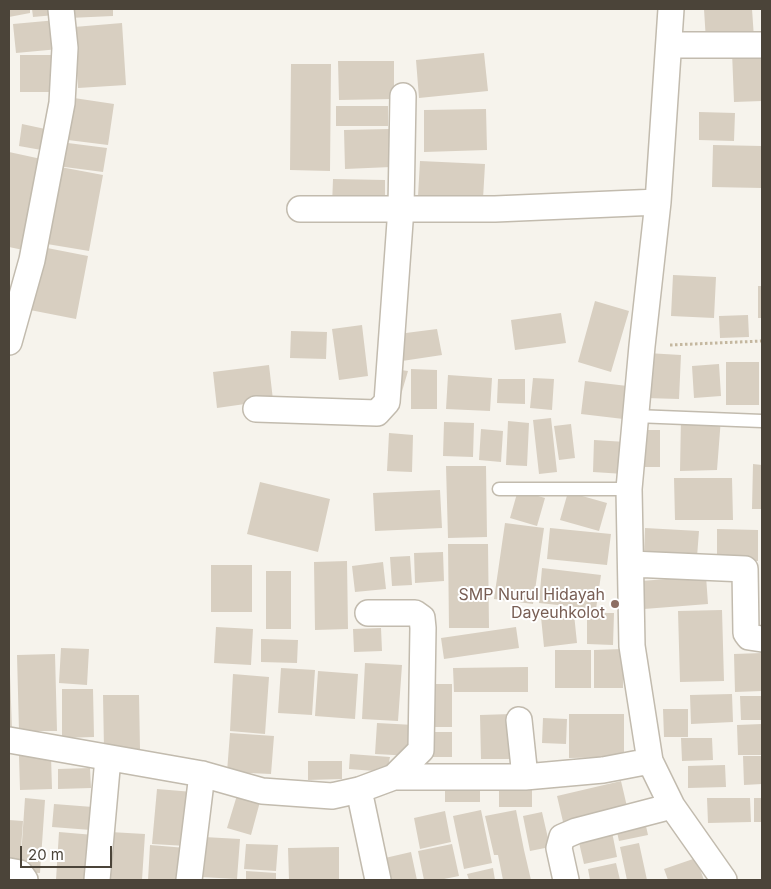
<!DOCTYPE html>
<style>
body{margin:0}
#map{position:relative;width:771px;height:889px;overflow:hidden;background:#f6f3ec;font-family:Inter,sans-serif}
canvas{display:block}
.frame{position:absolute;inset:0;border:10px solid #4b4439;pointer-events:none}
.scale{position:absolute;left:20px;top:846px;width:92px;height:22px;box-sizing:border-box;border:2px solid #4b4439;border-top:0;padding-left:6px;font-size:15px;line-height:18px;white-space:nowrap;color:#4b4439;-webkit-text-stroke:4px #fff;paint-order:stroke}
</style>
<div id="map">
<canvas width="771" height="889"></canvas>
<div class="frame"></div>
<div class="scale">20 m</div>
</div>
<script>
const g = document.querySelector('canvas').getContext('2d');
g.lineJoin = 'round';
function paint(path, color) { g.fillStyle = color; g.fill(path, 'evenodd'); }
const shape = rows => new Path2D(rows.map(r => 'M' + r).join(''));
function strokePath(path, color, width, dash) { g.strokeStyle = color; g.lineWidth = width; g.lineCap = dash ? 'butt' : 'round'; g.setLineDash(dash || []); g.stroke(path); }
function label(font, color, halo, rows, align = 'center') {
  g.font = font + ' Inter,sans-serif'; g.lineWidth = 4; g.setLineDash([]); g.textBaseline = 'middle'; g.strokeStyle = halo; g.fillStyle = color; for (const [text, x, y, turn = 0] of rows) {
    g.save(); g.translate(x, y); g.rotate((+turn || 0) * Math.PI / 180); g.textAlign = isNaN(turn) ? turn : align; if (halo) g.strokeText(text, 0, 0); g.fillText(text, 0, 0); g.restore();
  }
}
paint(shape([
 [9,9,30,9,30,13,9,17],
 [32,9,55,9,55,15,33,17],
 [68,9,113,9,113,16,69,18],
 [704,9,752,9,754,38,706,41],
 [57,20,59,49,16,53,13,24],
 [122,23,126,85,78,88,74,27],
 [762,51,762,101,734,102,732,52],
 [484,53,488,91,419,98,416,60],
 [20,55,58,55,58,92,20,92],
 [338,61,394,61,394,99,339,100],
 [291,64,331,64,330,171,290,170],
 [74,98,114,104,108,145,68,140],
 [336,106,388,106,388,126,336,126],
 [486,109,487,150,424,152,424,110],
 [699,112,735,113,734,141,699,140],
 [22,124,50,130,47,151,19,146],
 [390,129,391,167,345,169,344,130],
 [60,142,107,148,103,172,57,166],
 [713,145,762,146,762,188,712,187],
 [9,152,46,160,28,251,9,247],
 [420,161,485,164,483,199,418,196],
 [55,166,103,175,89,251,41,243],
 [333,179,385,180,385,206,332,206],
 [42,247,88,256,76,319,30,310],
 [673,275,716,277,714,318,671,316],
 [758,286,762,286,762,318,758,318],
 [595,301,629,311,611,372,578,362],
 [561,313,566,343,515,350,511,320],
 [748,315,749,337,720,338,719,316],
 [362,325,368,376,339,380,332,329],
 [437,329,442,355,402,361,398,334],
 [291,331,327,332,326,359,290,358],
 [647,353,681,355,679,399,645,398],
 [726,362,759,362,759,405,726,405],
 [719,364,721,396,694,398,692,366],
 [269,365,273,400,217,408,213,372],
 [411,369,437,370,437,409,411,409],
 [401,370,408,371,398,405],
 [448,375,492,378,490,411,446,409],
 [533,378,554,379,552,410,530,408],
 [498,379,525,379,525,404,497,403],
 [585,381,636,387,632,420,581,414],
 [681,417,721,418,717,470,680,471],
 [551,418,557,472,539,474,533,420],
 [508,421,529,423,527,466,506,465],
 [444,422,474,423,473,457,443,456],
 [571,424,575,458,559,460,554,426],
 [481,429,503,431,501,462,479,460],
 [638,430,660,430,660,467,638,467],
 [389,433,413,435,412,472,387,471],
 [594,440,626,442,624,474,593,472],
 [753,464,762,465,762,509,752,509],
 [446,466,486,466,487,537,448,538],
 [674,478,732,478,733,520,675,520],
 [260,482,330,499,318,552,247,534],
 [440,490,442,528,375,531,373,493],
 [518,490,545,498,537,526,510,518],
 [568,492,607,503,599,531,560,520],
 [505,523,544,528,533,604,494,599],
 [550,528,611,534,607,565,547,559],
 [645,528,699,531,697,557,644,554],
 [717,529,758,530,758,561,717,561],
 [448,544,488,544,489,628,449,628],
 [443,552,444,581,415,583,414,553],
 [410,556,412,585,392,586,390,557],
 [347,561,348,629,315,630,314,562],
 [383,562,386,589,355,592,352,566],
 [211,565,252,565,252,612,211,612],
 [542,568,601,575,596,609,539,603],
 [266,571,291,571,291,629,266,629],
 [706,576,708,604,644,609,641,581],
 [722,610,724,681,680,682,678,611],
 [587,613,614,613,613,645,587,644],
 [574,614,577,643,544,647,541,617],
 [216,627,253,629,251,665,214,663],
 [516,627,519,648,444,659,441,638],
 [381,628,382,651,354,652,353,629],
 [261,639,298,640,297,663,261,662],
 [9,646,12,730,9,730],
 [61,648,89,649,87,685,59,683],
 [623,649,623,688,594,688,594,650],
 [555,650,591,650,591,688,555,688],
 [762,653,762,691,735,692,734,654],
 [55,654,57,731,19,731,17,655],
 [365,663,402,665,398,721,362,719],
 [528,667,528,692,454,692,453,668],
 [281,668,315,670,312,715,278,713],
 [318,671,358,674,355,719,315,716],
 [233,674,269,677,265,734,230,731],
 [426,684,452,684,452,727,427,727],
 [62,689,93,689,94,737,62,738],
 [732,694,733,722,691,724,690,695],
 [103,695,139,695,140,749,104,749],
 [740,696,762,696,762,720,741,720],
 [663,709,688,709,688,737,664,737],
 [511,714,512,759,481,759,480,715],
 [569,714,624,714,624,757,569,758],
 [543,718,567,719,566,744,542,743],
 [377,723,414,725,412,756,375,754],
 [762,724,762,755,738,755,737,725],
 [428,732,452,732,452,757,431,757],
 [230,733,274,736,271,774,227,772],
 [681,738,712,738,713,760,682,761],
 [350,754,390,757,387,772,349,769],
 [19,756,51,756,52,789,20,790],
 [743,756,762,756,762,784,744,785],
 [308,761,342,761,342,779,308,780],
 [725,765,726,787,688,788,688,766],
 [90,768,91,788,58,789,58,769],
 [621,781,628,811,564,826,557,796],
 [499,785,532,785,532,807,499,807],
 [480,786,480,802,445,802,445,787],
 [157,789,193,792,187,846,152,844],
 [238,792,261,798,251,835,227,828],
 [25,798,45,800,40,873,20,872],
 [707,798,750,798,751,822,708,823],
 [754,798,762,798,762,822,754,822],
 [54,804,93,807,91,830,52,827],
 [481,810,492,863,464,869,453,816],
 [516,810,524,850,531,880,503,880,498,855,494,855,485,816],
 [445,811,451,842,420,849,414,818],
 [542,812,550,847,530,851,523,816],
 [644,817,648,835,619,841,615,823],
 [9,820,23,821,20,862,9,862],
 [611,827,617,857,584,864,577,834],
 [59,832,94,835,91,880,56,880],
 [110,832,145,834,142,880,106,880],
 [204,837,240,839,237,879,201,877],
 [639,843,647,880,627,880,620,847],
 [246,844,278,845,276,871,244,869],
 [452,844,459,876,439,880,424,880,418,851],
 [150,845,186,848,183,880,148,880],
 [339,847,339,880,289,880,288,848],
 [411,852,417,880,390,880,385,858],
 [696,858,704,880,668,880,664,869],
 [616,863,620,880,590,880,588,869],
 [493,868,495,880,469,880,467,874],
 [246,871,276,873,276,880,246,880]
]), '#d8cfc1');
const lane = shape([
 [635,416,762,421],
 [499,489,629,489]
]);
const street = shape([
 [671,9,658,202,642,346,629,489,632,646,650,761,672,806,724,880],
 [669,45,762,45],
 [300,209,495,209,658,202],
 [9,342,32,260,62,103,65,48,61,9],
 [256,409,377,413,387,402,401,208,403,96],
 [631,564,745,569,746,633,749,637,762,639],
 [368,613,415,613,422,618,423,628,421,750,394,777],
 [519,720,525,777],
 [9,740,202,774,262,791,332,796,359,790,394,777,525,777,603,770,650,761],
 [359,790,378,880],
 [9,871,20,873,25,880],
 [97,880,108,758],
 [189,880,202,774],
 [566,880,559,848,562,837,576,831,672,806]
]);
strokePath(lane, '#c2bbae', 15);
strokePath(street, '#c2bbae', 28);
strokePath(shape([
 [670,345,762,341]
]), '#c4b79f', 3, [2.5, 2.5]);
strokePath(lane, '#fff', 12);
strokePath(street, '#fff', 25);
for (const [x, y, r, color] of [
 [615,604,5,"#8d6e63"]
]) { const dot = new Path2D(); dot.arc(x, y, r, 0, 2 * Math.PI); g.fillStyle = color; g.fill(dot); strokePath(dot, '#fff', 2); }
label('16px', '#785e54', '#fff', [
 ["SMP Nurul Hidayah",605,595],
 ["Dayeuhkolot",605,613]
], 'right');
</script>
